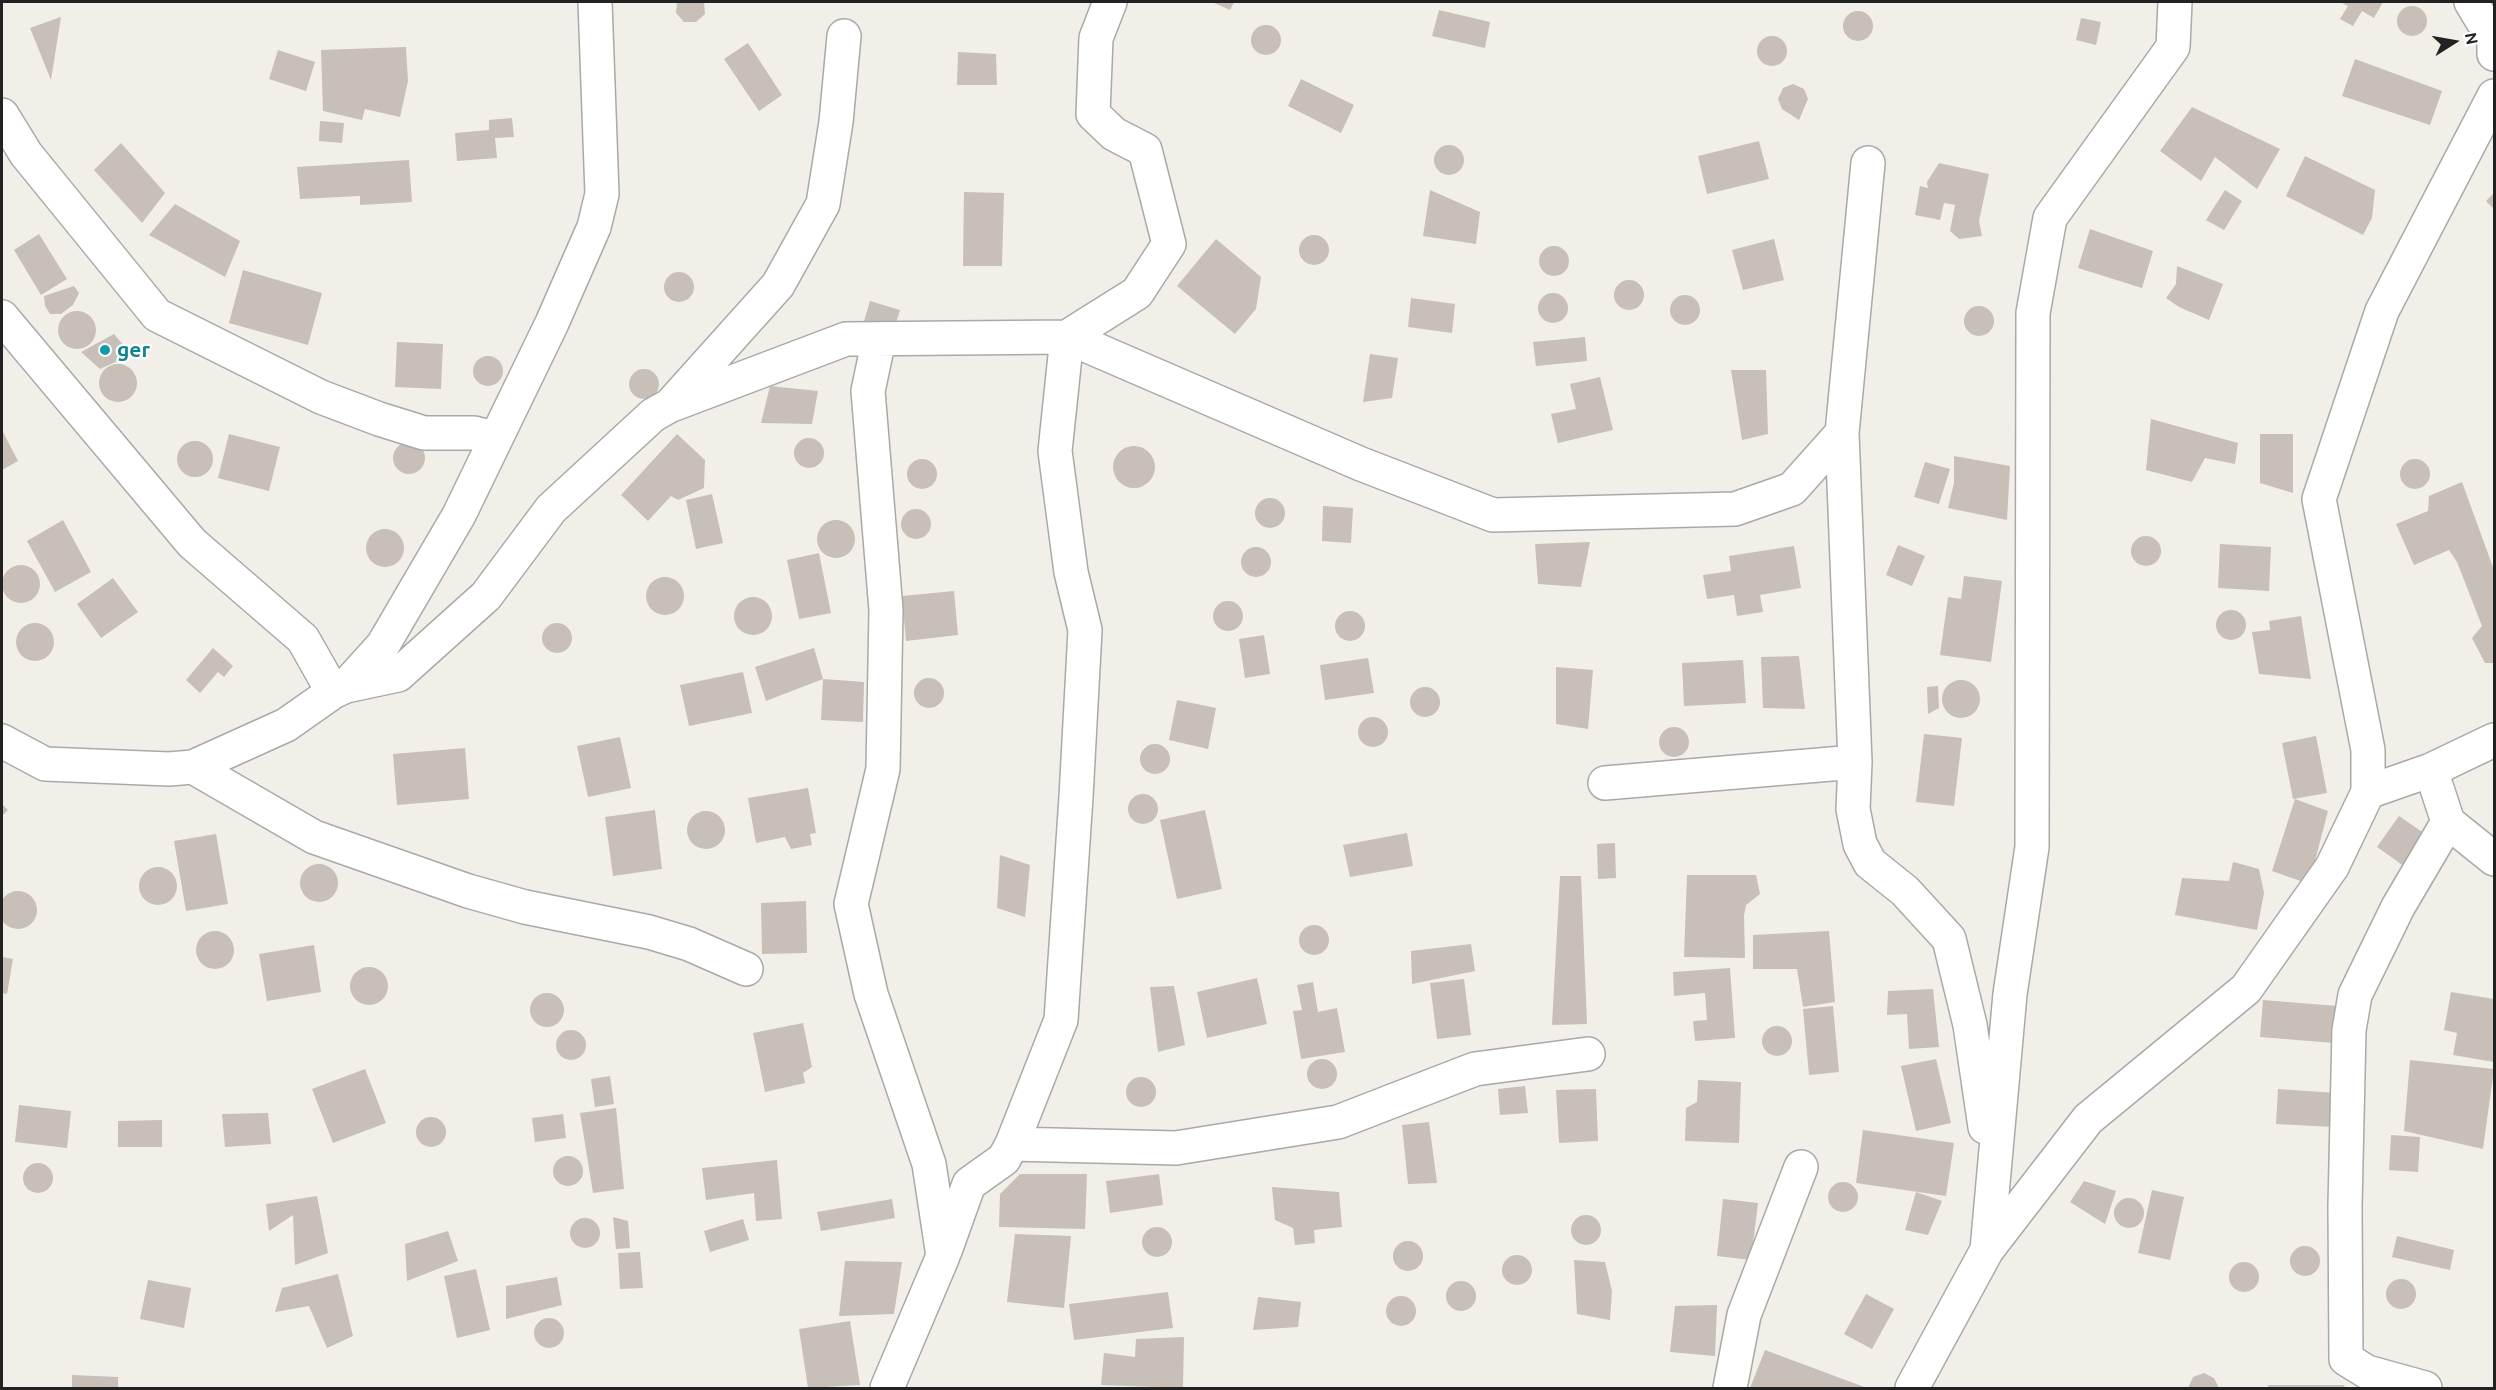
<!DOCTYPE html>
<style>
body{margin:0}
#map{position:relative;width:2496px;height:1390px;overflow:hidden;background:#f2efe9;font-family:Ubuntu,sans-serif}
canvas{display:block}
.frame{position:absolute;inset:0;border:3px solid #222;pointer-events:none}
.north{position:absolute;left:2424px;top:12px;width:60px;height:60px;-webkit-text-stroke:4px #fff;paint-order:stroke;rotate:79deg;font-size:16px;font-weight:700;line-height:24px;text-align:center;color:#222}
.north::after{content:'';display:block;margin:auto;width:21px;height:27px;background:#222;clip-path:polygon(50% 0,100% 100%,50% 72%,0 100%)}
</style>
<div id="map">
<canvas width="2496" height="1390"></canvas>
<div class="frame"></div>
<div class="north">N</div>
</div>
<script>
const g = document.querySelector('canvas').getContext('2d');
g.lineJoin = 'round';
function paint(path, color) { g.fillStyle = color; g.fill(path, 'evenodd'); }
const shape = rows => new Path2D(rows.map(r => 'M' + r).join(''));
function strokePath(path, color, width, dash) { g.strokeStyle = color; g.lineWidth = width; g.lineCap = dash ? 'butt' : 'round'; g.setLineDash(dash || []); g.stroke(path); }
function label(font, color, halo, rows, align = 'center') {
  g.font = font + ' Ubuntu,sans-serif'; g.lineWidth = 4.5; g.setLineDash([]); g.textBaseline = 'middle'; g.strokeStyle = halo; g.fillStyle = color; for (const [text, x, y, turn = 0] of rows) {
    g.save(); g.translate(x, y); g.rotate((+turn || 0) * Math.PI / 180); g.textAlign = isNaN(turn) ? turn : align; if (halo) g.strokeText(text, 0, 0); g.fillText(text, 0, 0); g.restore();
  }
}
paint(shape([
 [677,2,704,2,705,14,696,22,684,22,676,13],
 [1212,2,1234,2,1230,10],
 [2340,2,2383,2,2374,18,2362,11,2353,26,2340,19,2348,6],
 '2397 21a15 15 0 1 1 30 0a15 15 0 1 1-30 0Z',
 [1439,10,1490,22,1485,48,1432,36],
 '1843 26a15 15 0 1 1 30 0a15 15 0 1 1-30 0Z',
 [61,17,51,80,30,28],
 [2081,18,2101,22,2096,45,2076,40],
 '1251 40a15 15 0 1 1 30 0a15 15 0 1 1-30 0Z',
 '1757 51a15 15 0 1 1 30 0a15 15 0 1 1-30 0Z',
 [748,43,782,95,759,111,724,59],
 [406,47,408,81,400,117,365,109,362,120,323,111,321,50],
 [278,50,315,62,306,91,269,79],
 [958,52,996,54,997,85,957,85],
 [2355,59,2442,91,2430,125,2342,96],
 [1301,79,1354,105,1341,133,1288,106],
 [1793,84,1804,89,1808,99,1799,120,1782,109,1778,99,1783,88],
 [2192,107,2280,149,2257,189,2215,157,2201,181,2160,151],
 [512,118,514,137,495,138,497,158,457,161,455,133,489,130,489,120],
 [320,121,344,123,342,143,319,141],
 [1759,141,1769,179,1707,194,1698,156],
 [121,143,165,193,142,223,94,170],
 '1434 160a15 15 0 1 1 30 0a15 15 0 1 1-30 0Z',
 [2305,156,2375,190,2372,218,2363,235,2286,196],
 [409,160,412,202,360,205,360,196,300,199,297,167],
 [1939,163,1989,174,1979,221,1982,236,1959,239,1950,231,1955,205,1944,203,1940,220,1915,215,1920,186,1928,188,1927,182],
 [1430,190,1480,212,1476,244,1423,236],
 [2225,190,2242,201,2224,230,2206,220],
 [964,192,1004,193,1002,266,963,266],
 [2494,193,2494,209,2486,201],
 [175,204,240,241,225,277,149,235],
 [2090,229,2153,251,2142,288,2078,268],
 [39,234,67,279,41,295,14,250],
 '1299 250a15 15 0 1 1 30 0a15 15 0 1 1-30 0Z',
 [1216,239,1261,277,1256,309,1235,334,1177,286],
 [1774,239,1784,280,1743,290,1732,250],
 '1539 261a15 15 0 1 1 30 0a15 15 0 1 1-30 0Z',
 [2177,266,2223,284,2209,320,2179,307,2166,298,2176,284],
 [243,270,322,293,308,345,229,323],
 '664 287a15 15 0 1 1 30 0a15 15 0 1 1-30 0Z',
 '1614 295a15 15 0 1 1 30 0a15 15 0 1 1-30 0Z',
 [74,286,79,293,73,305,61,314,50,314,45,306,44,296],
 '1538 308a15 15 0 1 1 30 0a15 15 0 1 1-30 0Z',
 '1670 310a15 15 0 1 1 30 0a15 15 0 1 1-30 0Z',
 [1411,298,1455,304,1452,333,1408,327],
 [870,301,900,310,894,330,864,321],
 '1964 321a15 15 0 1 1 30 0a15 15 0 1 1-30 0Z',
 '58 330a19 19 0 1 1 38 0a19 19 0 1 1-38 0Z',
 [114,334,126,348,118,361,100,369,81,352],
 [1585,337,1587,361,1536,366,1533,342],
 [397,342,443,344,441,389,395,387],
 [1370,354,1398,358,1392,398,1363,402],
 '473 371a15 15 0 1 1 30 0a15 15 0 1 1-30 0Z',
 '99 383a19 19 0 1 1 38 0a19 19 0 1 1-38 0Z',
 '629 384a15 15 0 1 1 30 0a15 15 0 1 1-30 0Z',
 [1731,370,1766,370,1768,434,1742,440],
 [1600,377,1613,430,1558,443,1551,414,1576,409,1570,384],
 [770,386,818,391,812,424,761,423],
 [2151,419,2238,443,2235,464,2205,458,2192,482,2146,470],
 [2,430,18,461,2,470],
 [229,434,280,447,269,491,218,478],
 [677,434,705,460,704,488,678,500,671,496,648,521,621,495],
 [2260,434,2293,434,2293,493,2260,483],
 '794 453a15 15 0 1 1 30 0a15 15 0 1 1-30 0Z',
 '177 459a18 18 0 1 1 36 0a18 18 0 1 1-36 0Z',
 '393 458a16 16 0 1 1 32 0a16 16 0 1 1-32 0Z',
 '1113 467a21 21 0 1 1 42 0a21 21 0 1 1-42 0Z',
 [1954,456,2010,466,2007,520,1948,508,1954,483],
 '2400 474a15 15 0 1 1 30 0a15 15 0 1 1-30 0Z',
 '907 474a15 15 0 1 1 30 0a15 15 0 1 1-30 0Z',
 [1925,462,1950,469,1939,504,1914,497],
 [2462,482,2494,570,2494,663,2485,663,2472,638,2482,626,2457,562,2449,550,2414,565,2396,524,2428,511,2429,496],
 [712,494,723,543,696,549,686,500],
 '1255 513a15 15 0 1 1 30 0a15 15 0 1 1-30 0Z',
 [1323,506,1353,508,1351,543,1322,541],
 '901 524a15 15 0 1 1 30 0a15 15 0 1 1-30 0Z',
 '817 539a19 19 0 1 1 38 0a19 19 0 1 1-38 0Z',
 [63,520,91,572,55,592,27,541],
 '366 548a19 19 0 1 1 38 0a19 19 0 1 1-38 0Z',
 '2131 551a15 15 0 1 1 30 0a15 15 0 1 1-30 0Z',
 [1590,542,1581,587,1538,584,1535,544],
 [2220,544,2271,547,2269,591,2218,588],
 [1898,545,1925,556,1912,586,1886,575],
 [1794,546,1801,588,1760,595,1763,612,1737,616,1734,595,1707,599,1703,575,1731,571,1729,556],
 '1241 562a15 15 0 1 1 30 0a15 15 0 1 1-30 0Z',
 [819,553,831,613,799,619,787,560],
 '2 584a19 19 0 1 1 38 0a19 19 0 1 1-38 0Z',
 [1964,576,2002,581,1991,662,1940,655,1948,597,1961,599],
 '646 596a19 19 0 1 1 38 0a19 19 0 1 1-38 0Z',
 [113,578,138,612,101,638,77,604],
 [954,591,958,635,906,641,902,596],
 '734 616a19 19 0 1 1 38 0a19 19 0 1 1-38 0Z',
 '1213 616a15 15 0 1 1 30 0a15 15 0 1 1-30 0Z',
 '2216 625a15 15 0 1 1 30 0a15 15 0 1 1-30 0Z',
 '1335 626a15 15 0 1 1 30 0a15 15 0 1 1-30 0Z',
 [2301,616,2311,679,2259,674,2252,632,2270,630,2269,621],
 '16 642a19 19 0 1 1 38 0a19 19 0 1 1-38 0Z',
 '542 638a15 15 0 1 1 30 0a15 15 0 1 1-30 0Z',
 [1264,635,1270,674,1245,678,1239,639],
 [213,648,233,666,224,677,218,672,200,693,186,680],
 [814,648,823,679,864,682,863,722,821,720,823,679,766,701,755,667],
 [1799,656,1805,709,1763,708,1761,657],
 [1368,658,1374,693,1325,700,1320,665],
 [1743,660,1746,703,1684,706,1682,663],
 [1556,667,1593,670,1588,729,1556,724],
 [743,672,752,713,689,726,680,685],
 '914 693a15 15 0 1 1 30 0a15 15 0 1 1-30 0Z',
 '1942 699a19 19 0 1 1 38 0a19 19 0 1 1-38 0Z',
 [1938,686,1939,708,1928,714,1927,687],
 '1410 702a15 15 0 1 1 30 0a15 15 0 1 1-30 0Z',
 [1177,700,1216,708,1208,749,1169,740],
 '1358 732a15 15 0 1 1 30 0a15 15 0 1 1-30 0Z',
 '1659 742a15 15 0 1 1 30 0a15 15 0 1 1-30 0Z',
 [1924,734,1962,738,1954,806,1916,802],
 [2316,736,2327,793,2293,799,2282,743],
 [620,737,631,788,588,797,577,746],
 '1140 759a15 15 0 1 1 30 0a15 15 0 1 1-30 0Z',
 [465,748,469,799,397,805,393,754],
 [808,788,816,833,810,834,812,845,791,849,785,837,756,843,748,798],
 '1128 809a15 15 0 1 1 30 0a15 15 0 1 1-30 0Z',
 [2295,799,2328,811,2309,884,2272,871],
 [2,804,8,810,2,816],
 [655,810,662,869,613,876,605,817],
 [1205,810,1222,889,1177,899,1160,820],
 '687 830a19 19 0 1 1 38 0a19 19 0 1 1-38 0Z',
 [2399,816,2431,838,2408,869,2377,847],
 [1407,833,1413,866,1350,877,1343,845],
 [216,834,228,904,186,911,174,841],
 [1615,843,1616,878,1598,879,1597,844],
 [1000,855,1030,865,1025,917,997,908],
 [2233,862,2259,869,2264,893,2257,930,2175,915,2182,878,2229,881],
 '300 883a19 19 0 1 1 38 0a19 19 0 1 1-38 0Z',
 '139 886a19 19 0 1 1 38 0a19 19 0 1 1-38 0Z',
 [1687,875,1756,875,1760,894,1746,905,1744,916,1745,958,1684,957],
 [1560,876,1581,876,1587,1024,1552,1025],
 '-1 910a19 19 0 1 1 38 0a19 19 0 1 1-38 0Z',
 [806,901,807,953,762,954,761,903],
 '1299 940a15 15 0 1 1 30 0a15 15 0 1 1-30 0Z',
 '196 950a19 19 0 1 1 38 0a19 19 0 1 1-38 0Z',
 [1829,931,1835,1002,1803,1007,1797,969,1753,969,1753,935],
 [1471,944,1475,971,1412,984,1411,951],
 [314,945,321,992,267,1001,259,954],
 [2,957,13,959,7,994,2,993],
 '350 986a19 19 0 1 1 38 0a19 19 0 1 1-38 0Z',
 [1730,968,1735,1038,1695,1041,1693,1021,1707,1020,1705,993,1674,996,1673,972],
 [1257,978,1267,1024,1207,1038,1197,992],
 [1464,979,1471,1035,1437,1039,1430,983],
 [1313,982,1318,1012,1337,1008,1345,1052,1301,1059,1293,1011,1302,1010,1297,985],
 [1174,986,1185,1045,1158,1052,1150,987],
 [1933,989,1939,1047,1909,1049,1907,1014,1887,1015,1888,991],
 [2451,992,2494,999,2494,1062,2453,1055,2457,1033,2444,1030],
 '530 1010a17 17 0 1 1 34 0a17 17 0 1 1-34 0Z',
 [2263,1000,2337,1006,2334,1043,2260,1037],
 [1833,1006,1839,1072,1809,1075,1803,1009],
 [803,1023,812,1067,803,1073,805,1083,765,1092,753,1033],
 '1762 1041a15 15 0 1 1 30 0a15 15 0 1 1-30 0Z',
 '556 1045a15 15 0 1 1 30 0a15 15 0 1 1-30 0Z',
 '1307 1074a15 15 0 1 1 30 0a15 15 0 1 1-30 0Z',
 [1936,1059,1951,1123,1916,1131,1901,1066],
 [2410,1060,2494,1069,2483,1149,2404,1131],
 [365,1069,386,1123,333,1143,312,1089],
 [610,1076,614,1104,595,1107,591,1079],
 '1126 1092a15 15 0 1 1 30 0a15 15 0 1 1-30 0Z',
 [1698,1080,1741,1082,1739,1143,1685,1141,1686,1108,1697,1102],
 [1525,1086,1528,1113,1500,1115,1498,1089],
 [1596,1089,1598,1141,1559,1143,1556,1090],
 [2278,1089,2336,1093,2334,1127,2276,1124],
 [19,1105,71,1111,67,1148,15,1142],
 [616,1108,624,1189,593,1193,580,1113],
 [268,1113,271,1144,225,1147,222,1114],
 [563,1114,566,1138,535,1142,532,1118],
 '416 1132a15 15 0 1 1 30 0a15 15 0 1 1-30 0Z',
 [162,1120,162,1147,118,1147,118,1121],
 [1429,1122,1437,1183,1408,1184,1402,1125],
 [1863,1130,1954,1143,1946,1196,1856,1183],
 [2391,1135,2420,1137,2418,1172,2389,1170],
 '553 1171a15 15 0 1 1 30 0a15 15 0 1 1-30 0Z',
 [777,1160,782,1219,756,1221,754,1193,706,1200,702,1168],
 '23 1178a15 15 0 1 1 30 0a15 15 0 1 1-30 0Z',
 [1020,1174,1087,1174,1085,1229,999,1227,1000,1194],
 [1159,1174,1163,1205,1110,1213,1106,1181],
 [2084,1181,2116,1191,2105,1224,2070,1202],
 '1828 1197a15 15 0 1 1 30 0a15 15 0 1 1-30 0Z',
 [1272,1187,1339,1192,1342,1227,1314,1230,1315,1243,1295,1245,1293,1228,1275,1220],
 [2152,1190,2184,1197,2170,1260,2138,1253],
 [1916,1192,1942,1201,1928,1235,1905,1230],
 [317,1196,328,1253,295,1265,293,1215,269,1231,266,1204],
 '2114 1213a15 15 0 1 1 30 0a15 15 0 1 1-30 0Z',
 [892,1199,895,1218,821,1231,817,1212],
 [1723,1199,1758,1203,1751,1260,1717,1256],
 '1571 1230a15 15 0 1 1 30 0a15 15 0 1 1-30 0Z',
 [613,1217,628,1221,630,1248,616,1249],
 '570 1233a15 15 0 1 1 30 0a15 15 0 1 1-30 0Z',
 [743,1219,749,1240,710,1252,704,1231],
 '1142 1242a15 15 0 1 1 30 0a15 15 0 1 1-30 0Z',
 [448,1231,458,1261,407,1281,405,1244],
 [1015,1234,1071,1236,1064,1308,1007,1302],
 [2397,1236,2454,1250,2450,1270,2392,1257],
 '1393 1256a15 15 0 1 1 30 0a15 15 0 1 1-30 0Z',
 '2290 1261a15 15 0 1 1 30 0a15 15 0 1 1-30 0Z',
 [640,1252,643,1288,620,1289,618,1253],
 '1502 1270a15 15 0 1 1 30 0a15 15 0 1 1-30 0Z',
 [1574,1260,1605,1262,1612,1291,1610,1320,1577,1314],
 [845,1261,902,1262,894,1314,839,1316],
 '2229 1277a15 15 0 1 1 30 0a15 15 0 1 1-30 0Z',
 [476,1269,490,1330,457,1338,444,1276],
 [338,1274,353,1336,327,1348,309,1306,275,1312,282,1288],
 [557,1277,562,1305,506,1319,506,1286],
 '2386 1294a15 15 0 1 1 30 0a15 15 0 1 1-30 0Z',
 [148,1280,191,1288,184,1328,140,1319],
 '1446 1296a15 15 0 1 1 30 0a15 15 0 1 1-30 0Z',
 [1168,1292,1173,1328,1074,1340,1069,1304],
 [1866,1294,1894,1309,1872,1349,1844,1334],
 '1386 1311a15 15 0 1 1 30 0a15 15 0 1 1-30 0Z',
 [1258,1297,1301,1302,1298,1327,1253,1330],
 [1717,1305,1715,1356,1670,1352,1675,1306],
 '534 1333a15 15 0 1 1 30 0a15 15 0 1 1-30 0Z',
 [850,1321,860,1385,808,1388,799,1329],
 [1184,1337,1183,1388,1101,1385,1104,1353,1135,1357,1136,1339],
 [1765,1350,1867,1388,1750,1388],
 [2204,1373,2214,1378,2219,1388,2188,1388,2193,1377],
 [72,1375,118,1377,118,1388,72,1388],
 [2268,1385,2344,1385,2345,1388,2268,1388]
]), '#c7bfb8');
const street = shape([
 [2471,2,2494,40,2494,54],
 [2,115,26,154,157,315,321,397,379,419,424,433,474,433,494,438],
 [1868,163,1842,433,1855,762,1853,809,1860,844,1870,863,1905,891,1949,939,1970,1025,1985,1127],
 [2,317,192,543,303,639,333,692],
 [879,339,868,391,886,610,883,769,851,904,871,994,929,1164,943,1256,887,1388],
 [673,402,778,285,823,204,836,122,844,36],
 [346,686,398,675,486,596,551,509,653,415,669,406,846,339,1067,337,1137,293,1169,244,1145,150,1114,134,1093,114,1096,38,1110,2],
 [2,741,45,764,169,769,193,767,286,725,333,692,346,686,383,645,459,515,552,323,594,227,602,194,595,2],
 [193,767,314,837,468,891,525,907,649,932,689,944,746,969],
 [2431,770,2448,822,2494,859],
 [1605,783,1855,762],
 [2368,792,2431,770,2494,740],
 [1012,1144,1061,1020,1076,797,1085,630,1071,572,1055,451,1067,337,1361,464,1493,515,1735,509,1792,489,1842,433],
 [1987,1250,2088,1119,2246,989,2332,867,2368,792,2368,750,2319,499,2382,311,2494,96],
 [1987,1250,2010,994,2032,847,2033,313,2050,218,2173,47,2175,2],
 [945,1251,969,1184,1004,1159,1012,1144,1176,1148,1338,1122,1475,1069,1588,1054],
 [1730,1388,1744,1315,1801,1167],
 [1912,1388,1987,1250,1989,1229],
 [2425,1388,2367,1372,2346,1359,2345,1206,2349,1030,2355,995,2398,907,2448,822]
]);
strokePath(street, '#a9a9a9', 36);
strokePath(street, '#fff', 33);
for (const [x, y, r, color] of [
 [105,350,6,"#0f9aa8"]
]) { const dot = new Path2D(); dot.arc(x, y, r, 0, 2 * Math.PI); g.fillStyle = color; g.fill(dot); strokePath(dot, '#fff', 2); }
label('bold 21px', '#0d838f', '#fff', [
 ["ger",117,350]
], 'left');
</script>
